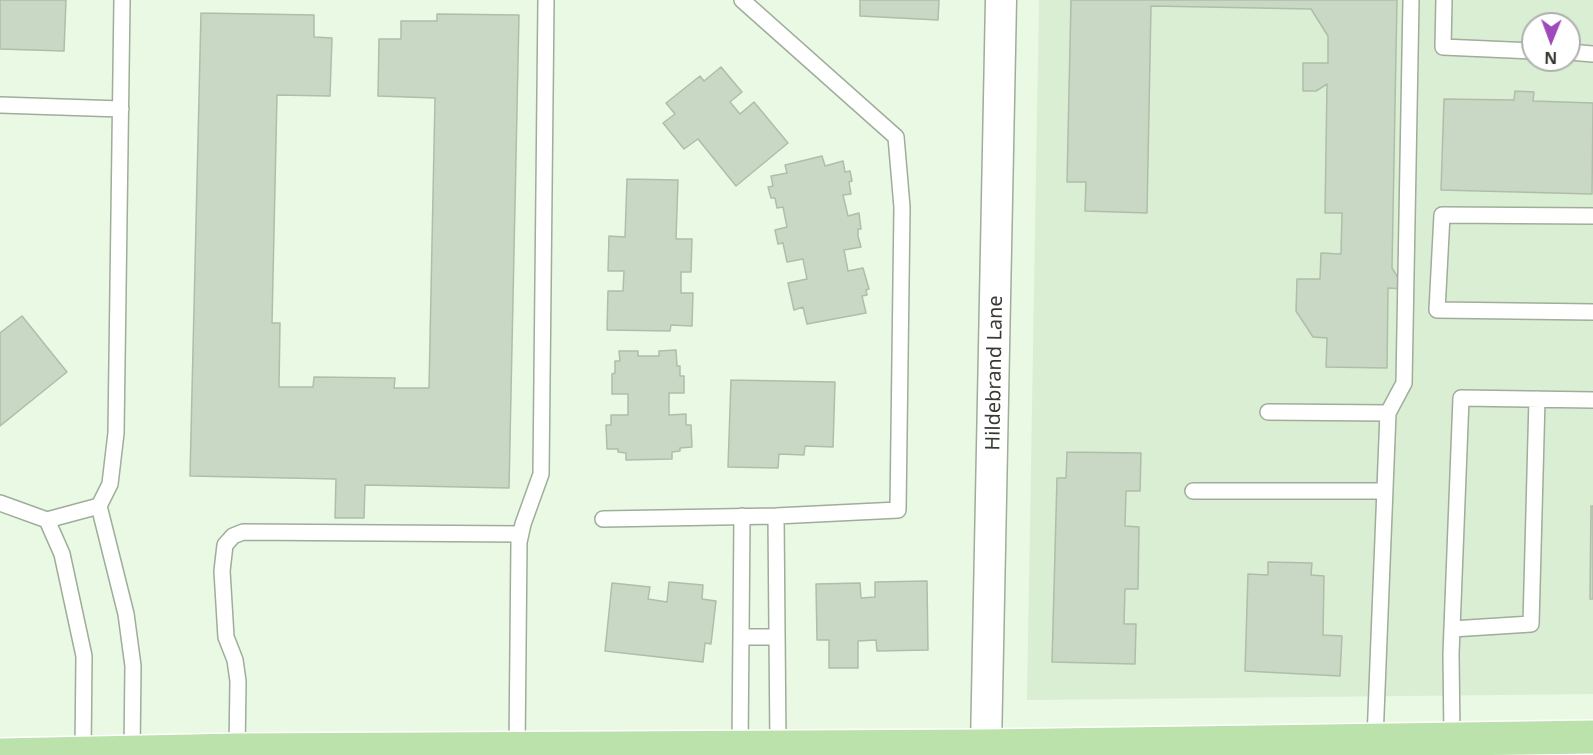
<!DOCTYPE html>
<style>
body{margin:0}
#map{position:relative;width:1593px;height:755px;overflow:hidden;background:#e9f9e4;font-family:"Noto Sans",sans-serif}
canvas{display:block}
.north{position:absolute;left:1521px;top:12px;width:60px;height:60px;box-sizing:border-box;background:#fff;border:2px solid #aeb0ad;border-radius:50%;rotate:181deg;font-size:16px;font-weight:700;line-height:24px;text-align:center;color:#353a32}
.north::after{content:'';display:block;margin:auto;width:21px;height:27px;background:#9e4ab8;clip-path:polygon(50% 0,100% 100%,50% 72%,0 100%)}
</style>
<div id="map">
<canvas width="1593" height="755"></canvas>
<div class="north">N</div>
</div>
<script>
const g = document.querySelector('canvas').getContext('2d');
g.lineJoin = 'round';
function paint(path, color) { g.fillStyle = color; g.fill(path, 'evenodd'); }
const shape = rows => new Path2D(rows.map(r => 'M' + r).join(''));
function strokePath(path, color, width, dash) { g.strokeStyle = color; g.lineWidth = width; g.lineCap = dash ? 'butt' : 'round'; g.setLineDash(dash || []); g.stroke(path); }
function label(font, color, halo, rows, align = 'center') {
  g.font = font + ' "Noto Sans",sans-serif'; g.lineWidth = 6; g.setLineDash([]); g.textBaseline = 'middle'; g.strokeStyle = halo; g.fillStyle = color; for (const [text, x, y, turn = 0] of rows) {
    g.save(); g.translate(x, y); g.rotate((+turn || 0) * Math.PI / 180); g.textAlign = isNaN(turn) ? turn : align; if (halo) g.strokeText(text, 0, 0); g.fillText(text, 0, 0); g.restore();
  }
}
paint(shape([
 [1039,0,1593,0,1593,694,1027,700],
 [1533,24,1569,24,1569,60,1533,60]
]), '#daeed3');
const building = shape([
 [0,0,66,0,64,51,0,49,0,0],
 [860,0,939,0,938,20,860,16,860,0],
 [1071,0,1397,0,1392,268,1405,289,1388,288,1387,368,1326,367,1327,338,1313,337,1296,311,1297,279,1320,279,1321,253,1341,254,1342,213,1325,213,1327,84,1316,91,1303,91,1303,63,1328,63,1328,36,1311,9,1151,6,1147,213,1085,211,1086,182,1067,182,1071,0],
 [201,13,314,15,314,37,332,38,330,96,277,95,272,323,280,323,279,387,313,387,314,377,395,378,394,388,429,388,435,98,378,96,379,39,401,39,401,21,437,21,437,14,519,15,509,488,365,485,364,518,335,518,336,479,190,476,201,13],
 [721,67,742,92,730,102,740,114,754,102,788,143,736,186,698,139,684,149,663,123,675,114,666,103,700,76,704,81,721,67],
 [1515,91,1534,92,1533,101,1593,103,1592,194,1441,190,1444,99,1514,100,1515,91],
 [822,156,825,166,843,161,845,172,850,171,852,181,849,182,851,194,843,195,848,216,859,213,861,229,858,229,858,236,861,247,844,250,848,271,863,268,869,289,866,290,867,295,862,296,866,313,807,324,803,307,794,310,788,283,807,279,803,259,787,262,783,243,778,244,775,230,787,227,783,207,777,208,775,198,771,198,768,187,773,186,771,176,787,173,785,165,822,156],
 [627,179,678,180,676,239,692,239,691,272,681,272,681,293,693,293,692,326,671,325,670,331,607,330,608,291,623,291,624,271,608,271,609,236,625,237,627,179],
 [22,316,67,372,0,426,0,333,22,316],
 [676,350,677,366,680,366,680,376,684,376,684,393,669,393,669,415,686,414,686,425,691,425,692,447,680,448,680,451,672,452,672,459,626,460,626,453,618,452,618,449,607,449,606,425,611,425,611,415,628,415,628,394,612,394,612,374,615,373,615,361,620,361,619,351,638,351,638,356,659,356,659,351,676,350],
 [731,380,835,382,833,447,805,446,804,455,779,454,778,468,728,467,731,380],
 [1067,452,1141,453,1140,491,1126,491,1125,526,1139,527,1138,589,1125,589,1124,624,1136,624,1135,664,1052,662,1057,478,1066,478,1067,452],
 [1591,506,1593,506,1593,599,1590,599,1591,506],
 [1268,562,1312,563,1311,575,1324,576,1323,635,1342,636,1340,676,1245,671,1248,574,1268,575,1268,562],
 [927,581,928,650,877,651,876,640,858,641,858,668,829,668,829,640,817,640,816,584,860,583,861,598,875,597,875,582,927,581],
 [669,582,703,585,702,599,716,601,711,644,705,643,703,662,605,651,612,583,650,587,648,599,667,602,669,582]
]);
paint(building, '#c9d8c4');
strokePath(building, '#afbdaa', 1.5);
const service = shape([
 [1444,0,1443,47,1533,51],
 [1569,52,1593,54],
 [0,105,121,109],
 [1593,216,1442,215,1437,310,1593,312],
 [1268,412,1388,413,1375,739],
 [1388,413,1404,383,1411,0],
 [1193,491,1385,491],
 [0,503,47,520,99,506,110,484,116,433,122,0],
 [99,506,126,614,133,666,132,751],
 [776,516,778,747],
 [603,519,776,516,898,510,902,207,896,137,742,0],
 [47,520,62,554,84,656,83,753],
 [1452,629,1531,624,1537,399],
 [741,637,777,637],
 [1452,738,1451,654,1461,398,1593,400],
 [740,748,742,516],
 [517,749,519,542,523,524,541,474,546,0],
 [237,750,238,681,235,660,226,637,222,571,225,545,233,536,243,532,521,534]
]);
const minor = shape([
 [986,746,1001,0]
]);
const primary = shape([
 [0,755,237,750,986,746,1593,737]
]);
strokePath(service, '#9fad9a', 18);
strokePath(minor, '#9fad9a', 33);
strokePath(primary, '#fff', 36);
strokePath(service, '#fff', 15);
strokePath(minor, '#fff', 30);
strokePath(primary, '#bae2aa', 33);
label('20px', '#353a32', '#fff', [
 ["Hildebrand Lane",995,373,-89]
]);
</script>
